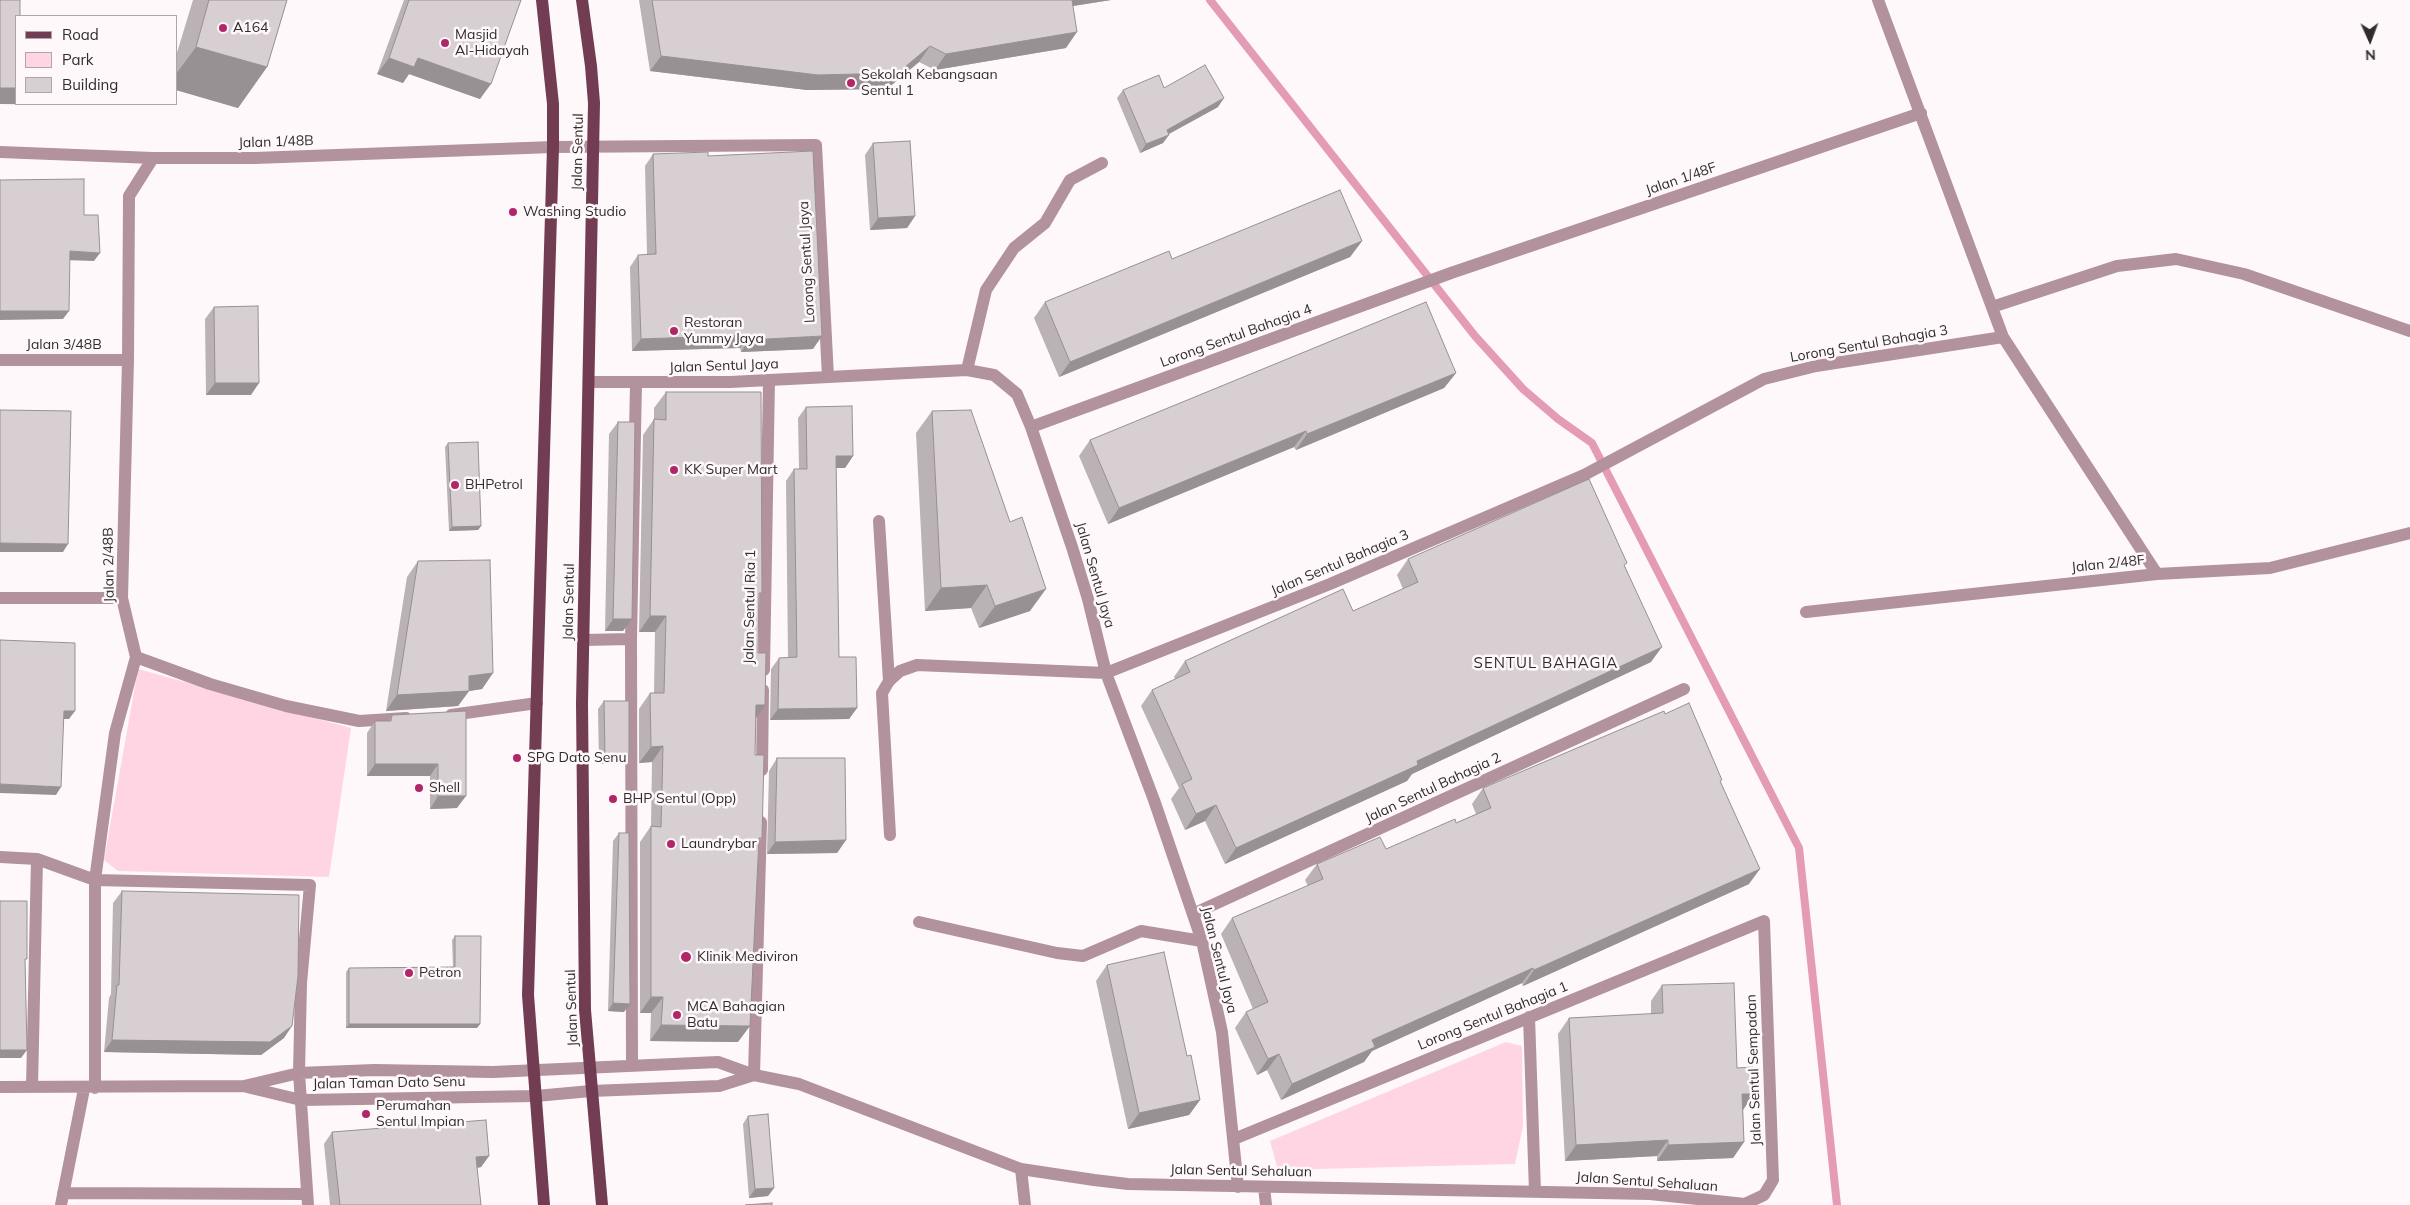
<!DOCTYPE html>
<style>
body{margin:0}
#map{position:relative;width:2410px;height:1205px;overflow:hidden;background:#fff8fa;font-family:Mulish,sans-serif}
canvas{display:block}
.legend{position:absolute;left:15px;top:15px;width:162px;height:90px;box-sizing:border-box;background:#fff8fa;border:1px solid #aca6a8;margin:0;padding:6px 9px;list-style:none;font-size:15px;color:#2f2c2d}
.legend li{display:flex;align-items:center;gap:10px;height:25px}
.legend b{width:25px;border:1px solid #aca6a8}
.north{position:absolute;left:2345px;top:15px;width:50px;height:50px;-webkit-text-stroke:4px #fff8fa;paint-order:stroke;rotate:178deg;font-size:14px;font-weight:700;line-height:20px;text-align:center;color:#2f2c2d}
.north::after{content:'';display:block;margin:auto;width:18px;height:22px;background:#2f2c2d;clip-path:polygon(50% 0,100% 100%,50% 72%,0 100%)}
</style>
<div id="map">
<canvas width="2410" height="1205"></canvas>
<ul class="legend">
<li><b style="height:6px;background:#723d52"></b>Road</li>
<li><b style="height:14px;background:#ffd5e3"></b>Park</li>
<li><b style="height:14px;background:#d8cfd2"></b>Building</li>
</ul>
<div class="north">N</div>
</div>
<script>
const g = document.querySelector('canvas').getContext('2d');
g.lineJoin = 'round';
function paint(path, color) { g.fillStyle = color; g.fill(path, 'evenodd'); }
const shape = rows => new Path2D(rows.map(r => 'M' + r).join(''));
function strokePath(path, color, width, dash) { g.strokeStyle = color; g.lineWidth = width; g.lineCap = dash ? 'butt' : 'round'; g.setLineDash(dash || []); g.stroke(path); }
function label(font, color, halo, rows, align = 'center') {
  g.font = font + ' Mulish,sans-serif'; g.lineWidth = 5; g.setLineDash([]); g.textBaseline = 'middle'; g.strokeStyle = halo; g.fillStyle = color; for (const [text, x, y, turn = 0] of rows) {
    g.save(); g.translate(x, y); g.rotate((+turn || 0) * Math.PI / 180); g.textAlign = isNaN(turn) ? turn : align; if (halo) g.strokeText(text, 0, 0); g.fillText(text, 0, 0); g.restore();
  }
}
paint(shape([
 [138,669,351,728,329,877,118,871,104,860],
 [1506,1042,1522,1046,1523,1126,1515,1164,1278,1170,1270,1141]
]), '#ffd5e3');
strokePath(shape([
 [1210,0,1475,336,1523,389,1558,419,1592,443,1799,848,1837,1205]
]), '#e49bb5', 8);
strokePath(shape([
 [1878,0,2003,337,2157,574],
 [0,152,153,158,255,158,553,147,816,145,828,377],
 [153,158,129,196,128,360,122,598,136,657,210,684,286,706,359,721,406,718],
 [1992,307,2117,266,2176,259,2244,274,2410,331],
 [0,360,128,360],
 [967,370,986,290,1014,248,1045,223,1070,180,1102,163],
 [589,382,730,382,967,370,994,375,1017,394,1031,427,1072,547,1088,599,1106,673,1154,800,1202,941,1222,1032,1238,1187],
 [1031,427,1451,273,1921,113],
 [879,521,889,681],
 [0,598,122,598],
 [1806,612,2157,574,2270,568,2410,533],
 [583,640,631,639],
 [764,670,769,380],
 [451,715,537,703],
 [762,770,763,690],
 [890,835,882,693,889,681,900,671,917,665,1106,673,1330,584,1584,475,1764,379,1816,366,2003,337],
 [0,857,37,859,95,880,310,885,301,983,299,1073,308,1205],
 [1193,914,1684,689],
 [919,922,1057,953,1083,956,1141,931,1202,941],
 [1529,1017,1535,1191],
 [632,1065,631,639,636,383],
 [754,1075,761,822],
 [0,1087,244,1086,299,1073,374,1070,493,1072,718,1062,754,1075,799,1084,1021,1169,1094,1180,1128,1184,1650,1194,1745,1204,1764,1195,1773,1180,1764,921,1234,1139],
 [32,1087,37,859],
 [247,1087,301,1100,536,1096,591,1091,719,1086,754,1075],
 [95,1088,95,880,115,733,136,657],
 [1021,1169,1025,1205],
 [1264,1187,1266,1205],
 [63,1193,307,1194],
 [61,1205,84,1089]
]), '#b2929c', 12);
strokePath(shape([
 [542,0,553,104,553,147,528,995,544,1205],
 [582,0,591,66,594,103,582,703,585,1010,602,1205]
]), '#723d52', 12);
paint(shape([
 [193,0,287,0,267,67,238,108,176,90,176,56],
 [404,0,521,0,480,99,409,74,403,83,377,74],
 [639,0,1111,0,1073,6,1066,48,935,70,919,62,887,89,807,90,650,71],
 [1164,88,1218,107,1169,134,1163,143,1140,153,1117,98,1123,90],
 [873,143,915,216,907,228,870,230,865,155],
 [653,154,708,156,813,349,741,352,740,348,632,351,630,267,638,255,647,255,645,166],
 [1362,241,1350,257,1059,377,1034,318,1045,302,1172,259],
 [214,307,251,395,206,395,205,319],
 [1456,373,1444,388,1296,450,1294,447,1108,524,1079,456,1090,440],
 [666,392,759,597,755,755,762,838,759,842,738,1042,650,1041,651,1013,640,1013,640,842,651,826,652,762,639,763,639,709,650,693,654,693,655,632,639,632,643,435,654,419,654,408],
 [806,407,853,456,845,468,836,468,839,657,857,708,849,719,770,720,771,669,779,658,788,657,786,481,794,469,799,469,798,418],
 [932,411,1030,611,979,628,971,608,925,611,916,433],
 [618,422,623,631,605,631,609,434],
 [448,443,481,526,478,530,449,531,445,447],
 [1408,559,1625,566,1651,662,1412,774,1407,781,1225,864,1205,821,1185,830,1171,799,1179,788,1141,706,1152,690,1175,679,1174,677,1185,661,1353,611,1403,589,1397,575],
 [418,561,493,673,482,689,469,691,458,706,386,711,407,577],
 [604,701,623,763,599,764,598,709],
 [466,711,457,808,430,809,430,776,367,776,367,733,375,721,389,721,392,715],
 [777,758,846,840,837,853,767,854,769,771],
 [1721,782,1749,884,1523,986,1522,983,1372,1051,1364,1062,1281,1100,1267,1070,1257,1075,1235,1028,1246,1012,1253,1009,1221,934,1232,918,1308,886,1305,880,1317,864,1386,849,1456,823,1476,814,1472,804,1483,788],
 [619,833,624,1012,608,1011,613,841],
 [122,891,284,1038,261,1055,104,1052,109,998,111,994,113,903],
 [455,936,480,1024,477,1028,346,1028,346,972,349,968,453,967,452,940],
 [1107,965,1200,1100,1189,1115,1128,1129,1096,981],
 [1662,985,1737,1068,1743,1110,1744,1142,1733,1158,1657,1161,1657,1156,1565,1161,1558,1034,1569,1018,1651,1014,1651,1001],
 [748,1116,774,1188,768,1196,749,1198,743,1124],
 [332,1132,489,1156,481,1167,477,1168,481,1205,330,1205,324,1144]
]), '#bab2b5');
paint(shape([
 [1065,0,1111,0,1060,8],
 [1077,32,1066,48,935,70,946,54],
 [930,46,919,62,887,89,807,90,650,71,661,56],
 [196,47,267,67,238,108,176,90,176,74],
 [389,58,418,58,491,84,480,99,409,74,403,83,377,74],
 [0,88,16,88,16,104,87,104,86,105,0,104],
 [1224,98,1218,107,1165,136,1169,135,1163,143,1140,153,1146,144,1167,130],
 [915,216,907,228,870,230,878,218],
 [1362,241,1350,257,1059,377,1070,362],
 [70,251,100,253,94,261,64,260],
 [0,311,69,311,63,319,0,320],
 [749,335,740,348,632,351,641,339],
 [822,336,813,349,741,352,749,340],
 [1456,373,1444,388,1296,450,1307,434],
 [215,383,259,383,251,395,206,395],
 [1306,431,1294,447,1108,524,1119,508],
 [836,456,853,456,845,468,828,468],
 [481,526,478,530,449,531,452,527],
 [0,543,68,544,63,552,0,552],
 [987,585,971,608,925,611,941,588],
 [1046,589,1030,611,979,628,995,606],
 [650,616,666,616,655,632,639,632],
 [613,619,632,619,623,631,605,631],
 [1662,647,1651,662,1412,774,1407,781,1225,864,1236,848,1417,761],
 [493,673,482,689,469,691,458,706,386,711,397,695,469,676],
 [756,705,765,705,754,721],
 [857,708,849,719,770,720,778,709],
 [64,711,75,711,69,719,58,719],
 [663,746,652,762,639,763,651,747],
 [629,755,623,763,599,764,605,756],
 [375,764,438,764,430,776,367,776],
 [0,784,61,787,56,795,0,793],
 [438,796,466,796,457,808,430,809],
 [1216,805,1205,821,1185,830,1196,814],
 [846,840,837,853,767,854,775,842],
 [1760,869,1749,884,1523,986,1534,970],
 [1533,968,1522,983,1372,1051,1364,1062,1281,1100,1292,1084,1372,1040],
 [651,997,663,997,651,1013,640,1013],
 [613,1003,630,1004,624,1012,608,1011],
 [349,1024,480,1024,477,1028,346,1028],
 [661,1025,750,1026,738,1042,650,1041],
 [292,1026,284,1038,261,1055,104,1052,112,1040],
 [0,1050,27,1050,21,1058,0,1058],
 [1279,1054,1267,1070,1257,1075,1268,1059],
 [1742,1094,1754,1094,1743,1110,1730,1110],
 [1200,1100,1189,1115,1128,1129,1139,1113],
 [1668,1140,1657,1156,1565,1161,1576,1145],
 [1744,1142,1733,1158,1657,1161,1668,1145],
 [489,1156,481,1167,468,1169,476,1157],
 [774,1188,768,1196,749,1198,755,1189]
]), '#979193');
const building = shape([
 [0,0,20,0,20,16,16,16,16,88,0,88,0,0],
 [209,0,287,0,267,67,196,47,209,0],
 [409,0,521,0,491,84,418,58,414,67,389,58,409,0],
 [652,0,1072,0,1077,32,946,54,930,46,898,73,818,75,661,56,652,0],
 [1205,65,1224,98,1167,130,1169,135,1146,144,1123,90,1159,75,1164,88,1205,65],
 [910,141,915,216,878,218,873,143,910,141],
 [813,151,822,336,749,340,749,335,641,339,638,255,656,254,653,154,708,152,708,156,813,151],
 [84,179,84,215,98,215,100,253,70,251,69,311,0,311,0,180,84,179],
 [1340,190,1362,241,1070,362,1045,302,1169,251,1172,259,1340,190],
 [1426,302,1456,373,1307,434,1306,431,1119,508,1090,440,1426,302],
 [258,306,259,383,215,383,214,307,258,306],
 [666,392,761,392,762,593,759,593,758,653,766,653,765,705,756,705,755,755,764,755,762,838,759,838,750,1026,661,1025,663,997,651,997,651,826,661,827,663,746,651,747,650,693,664,693,666,616,650,616,654,419,666,420,666,392],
 [852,406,853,456,836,456,839,657,856,657,857,708,778,709,779,658,797,657,794,469,807,469,806,407,852,406],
 [0,410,71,411,68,544,0,543,0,410],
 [971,410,1010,522,1022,517,1046,589,995,606,987,585,941,588,932,411,971,410],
 [618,422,635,422,632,619,613,619,618,422],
 [478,442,481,526,452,527,448,443,478,442],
 [1589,479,1627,563,1624,565,1662,647,1417,761,1418,765,1236,848,1216,805,1196,814,1182,784,1192,779,1152,690,1190,672,1185,661,1343,589,1353,611,1418,582,1408,559,1589,479],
 [490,560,493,673,469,676,469,691,397,695,418,561,490,560],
 [0,640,75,643,75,711,64,711,61,787,0,784,0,640],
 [604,701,629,701,629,755,605,756,604,701],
 [1689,703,1722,780,1720,781,1760,869,1534,970,1533,968,1372,1040,1375,1047,1292,1084,1279,1054,1268,1059,1246,1012,1268,1002,1232,918,1323,879,1317,864,1380,837,1386,849,1455,819,1456,823,1491,808,1483,788,1664,711,1665,714,1689,703],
 [466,711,466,796,438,796,438,764,375,764,375,721,391,721,392,715,466,711],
 [777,758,845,758,846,840,775,842,777,758],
 [619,833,629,833,630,1004,613,1003,619,833],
 [122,891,299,895,298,976,292,1026,270,1042,112,1040,117,985,119,985,122,891],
 [0,901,27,901,27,959,25,959,27,1050,0,1050,0,901],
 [455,936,481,936,480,1024,349,1024,349,968,455,967,455,936],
 [1164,952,1187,1056,1191,1055,1200,1100,1139,1113,1107,965,1164,952],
 [1734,983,1737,1068,1753,1067,1754,1094,1742,1094,1744,1142,1668,1145,1668,1140,1576,1145,1569,1018,1663,1013,1662,985,1734,983],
 [768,1114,774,1188,755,1189,748,1116,768,1114],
 [486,1120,489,1156,476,1157,481,1205,340,1205,332,1132,486,1120],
 [772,1203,772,1205,745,1205,772,1203]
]);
paint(building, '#d8cfd2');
strokePath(building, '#979193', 1);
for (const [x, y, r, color] of [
 [223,28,5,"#b02769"],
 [445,43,5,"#b02769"],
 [851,83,5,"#b02769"],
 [513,212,5,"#b02769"],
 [674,331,5,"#b02769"],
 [674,470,5,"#b02769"],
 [455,485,5,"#b02769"],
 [517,758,5,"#b02769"],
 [419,788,5,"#b02769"],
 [613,799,5,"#b02769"],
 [671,844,5,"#b02769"],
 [686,957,6,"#b02769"],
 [409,973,5,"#b02769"],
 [677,1015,5,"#b02769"],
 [366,1114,5,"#b02769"]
]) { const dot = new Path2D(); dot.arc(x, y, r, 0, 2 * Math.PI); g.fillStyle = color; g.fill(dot); strokePath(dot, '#fff8fa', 2); }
label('14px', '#2f2c2d', '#fff8fa', [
 ["A164",233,28],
 ["Masjid",455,35],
 ["Al-Hidayah",455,51],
 ["Sekolah Kebangsaan",861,75],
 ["Sentul 1",861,91],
 ["Washing Studio",523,212],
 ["Restoran",684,323],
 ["Yummy Jaya",684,339],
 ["KK Super Mart",684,470],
 ["BHPetrol",465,485],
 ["SPG Dato Senu",527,758],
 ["Shell",429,788],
 ["BHP Sentul (Opp)",623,799],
 ["Laundrybar",681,844],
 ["Klinik Mediviron",697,957],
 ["Petron",419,973],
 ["MCA Bahagian",687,1007],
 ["Batu",687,1023],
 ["Perumahan",376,1106],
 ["Sentul Impian",376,1122]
], 'left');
label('14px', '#2f2c2d', '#fff8fa', [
 ["Jalan 1/48B",276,142,-2],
 ["Jalan Sentul",578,152,-89],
 ["Jalan 1/48F",1681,179,-19],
 ["Lorong Sentul Jaya",807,262,-93],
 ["Lorong Sentul Bahagia 4",1236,336,-20],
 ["Lorong Sentul Bahagia 3",1869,344,-10],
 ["Jalan 3/48B",64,345],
 ["Jalan Sentul Jaya",724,366,-2],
 ["Jalan Sentul Bahagia 3",1340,563,-23],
 ["Jalan 2/48F",2108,564,-6],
 ["Jalan 2/48B",109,565,-91],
 ["Jalan Sentul Jaya",1095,575,74],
 ["Jalan Sentul",569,602,-89],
 ["Jalan Sentul Ria 1",750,607,-89],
 ["Jalan Sentul Bahagia 2",1433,788,-25],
 ["Jalan Sentul Jaya",1219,960,76],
 ["Jalan Sentul",572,1008,-92],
 ["Lorong Sentul Bahagia 1",1493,1016,-22],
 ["Jalan Sentul Sempadan",1754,1070,-92],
 ["Jalan Taman Dato Senu",389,1083,-1],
 ["Jalan Sentul Sehaluan",1241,1171,1],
 ["Jalan Sentul Sehaluan",1647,1182,4]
]);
g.letterSpacing = '1px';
label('15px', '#2f2c2d', '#fff8fa', [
 ["SENTUL BAHAGIA",1546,663]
]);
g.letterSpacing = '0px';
</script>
